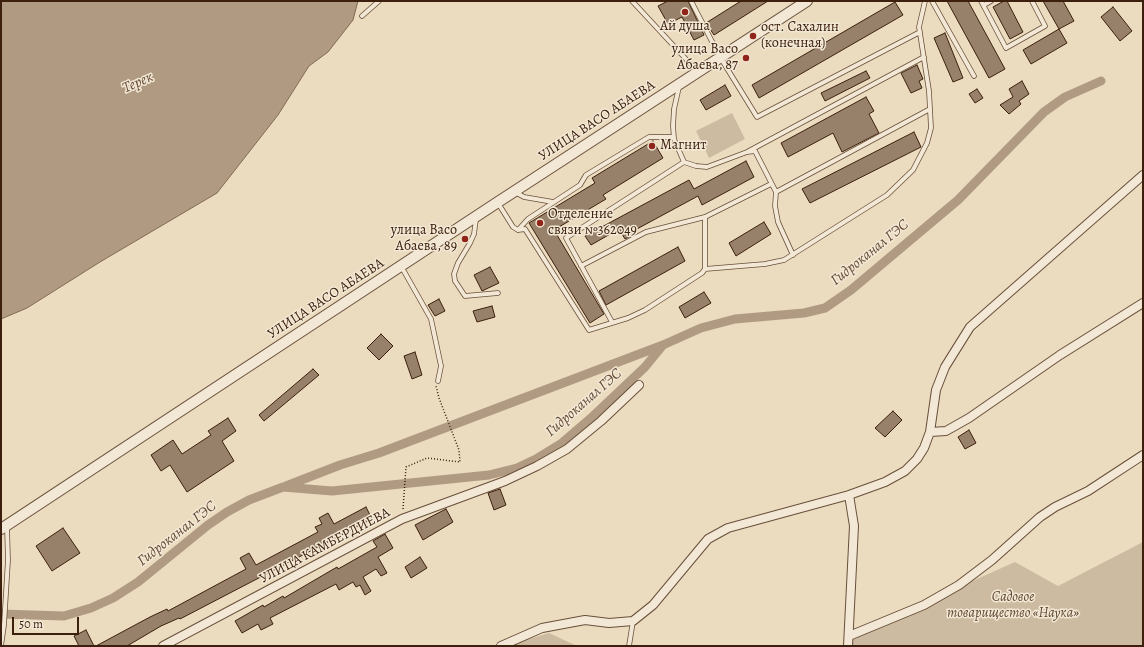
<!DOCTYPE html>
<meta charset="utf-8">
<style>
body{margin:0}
#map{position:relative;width:1144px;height:647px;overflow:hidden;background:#ebdbbf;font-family:Alegreya,serif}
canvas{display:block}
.frame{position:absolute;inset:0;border:2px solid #3c200d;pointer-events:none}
.scale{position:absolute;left:12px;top:617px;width:67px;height:18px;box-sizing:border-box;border:2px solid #3c200d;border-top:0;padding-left:5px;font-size:12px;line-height:14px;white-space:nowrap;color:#3c200d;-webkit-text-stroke:3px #f2e8d5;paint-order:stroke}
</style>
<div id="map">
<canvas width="1144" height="647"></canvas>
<div class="frame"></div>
<div class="scale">50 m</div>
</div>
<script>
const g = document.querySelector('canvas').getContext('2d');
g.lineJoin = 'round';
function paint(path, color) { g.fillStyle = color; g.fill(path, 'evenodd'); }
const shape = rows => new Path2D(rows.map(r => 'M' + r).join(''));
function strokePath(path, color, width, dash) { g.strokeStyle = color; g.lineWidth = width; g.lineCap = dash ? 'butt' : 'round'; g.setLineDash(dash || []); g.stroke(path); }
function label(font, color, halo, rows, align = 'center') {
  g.font = font + ' Alegreya,serif'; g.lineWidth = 3; g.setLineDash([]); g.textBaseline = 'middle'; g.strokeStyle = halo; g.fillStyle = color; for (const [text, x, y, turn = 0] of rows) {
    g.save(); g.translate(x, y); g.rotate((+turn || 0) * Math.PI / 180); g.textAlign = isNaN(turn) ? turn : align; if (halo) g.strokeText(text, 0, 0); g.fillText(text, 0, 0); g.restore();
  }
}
paint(shape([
 [732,113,745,139,709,158,696,131],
 [1143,542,1143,646,848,646,851,635,1015,562,1058,586],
 [549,633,577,646,510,646,513,644]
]), '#cdbba1');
const water = shape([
 [1,1,358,1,353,20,328,52,309,66,278,115,217,193,100,262,27,308,1,319,1,1]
]);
paint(water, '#b09b82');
strokePath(water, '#826a53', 1);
strokePath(shape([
 [286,486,340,465,379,453,663,345],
 [1,614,64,616,91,608,113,598,138,582,208,525,227,512,249,500,283,487,332,491,489,475,517,468,536,459,562,443,590,419,645,367,663,345,701,328,735,319,804,313,825,308,851,290,958,200,1044,112,1065,97,1101,81]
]), '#b09b82', 9);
const building = shape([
 [668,1,688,1,704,35,694,40,682,17,668,24,658,6,668,1],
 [741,1,768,1,714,35,706,23,741,1],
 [947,1,968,1,1005,69,989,78,947,1],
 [1004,1,1007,1,1023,32,1010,39,993,7,1004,1],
 [1043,1,1063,1,1074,21,1059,29,1067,43,1031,64,1023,50,1059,29,1043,1],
 [895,2,903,15,759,98,752,85,895,2],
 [1113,7,1132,31,1120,41,1101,17,1113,7],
 [945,33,963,78,953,82,934,38,945,33],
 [917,65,923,79,919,81,922,88,911,93,901,73,917,65],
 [866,71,870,78,825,101,821,93,866,71],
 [1022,81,1029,94,1019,101,1021,104,1009,114,1000,105,1013,97,1009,89,1022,81],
 [725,85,731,96,706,110,700,100,725,85],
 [977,89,983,98,975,103,969,94,977,89],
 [866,97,874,111,869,114,879,133,842,152,833,133,788,157,781,143,866,97],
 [914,132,921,147,810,203,802,189,914,132],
 [653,141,663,158,603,195,606,199,554,230,604,314,590,323,529,223,595,183,592,178,653,141],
 [746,161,754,177,702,205,698,196,635,230,636,233,625,239,619,229,591,245,585,236,689,180,694,189,746,161],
 [764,222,771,234,736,256,729,243,764,222],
 [678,247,685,261,606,305,599,291,678,247],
 [490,267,499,283,482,291,474,275,490,267],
 [704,292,711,303,685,318,679,307,704,292],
 [439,299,445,311,435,316,428,305,439,299],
 [492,306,495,317,477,322,473,311,492,306],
 [381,334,393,346,379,360,367,348,381,334],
 [415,352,422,375,412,379,404,356,415,352],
 [313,369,319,375,264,421,259,415,313,369],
 [893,411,902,420,885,437,875,428,893,411],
 [228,418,236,431,222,441,234,461,187,492,170,465,161,471,151,455,173,440,182,454,211,435,208,431,228,418],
 [969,430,976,443,965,449,958,437,969,430],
 [500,489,506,505,494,510,488,493,500,489],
 [366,507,372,519,180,619,179,618,161,626,127,646,96,646,150,617,167,609,168,611,246,569,240,558,249,553,256,565,318,532,315,527,322,524,319,518,328,513,334,524,366,507],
 [446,509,453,522,423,540,415,525,446,509],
 [63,528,80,553,52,571,36,546,63,528],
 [385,534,393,548,378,557,387,573,381,576,376,569,363,577,371,591,365,595,360,585,356,587,353,582,339,590,336,584,270,618,273,624,261,630,258,624,242,633,235,621,263,605,264,607,283,596,284,598,337,567,338,569,377,547,373,541,385,534],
 [420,557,427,568,411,578,405,567,420,557],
 [86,630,94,646,79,646,74,636,86,630]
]);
paint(building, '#97816a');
strokePath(building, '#3c200d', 1);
const service = shape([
 [632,1,697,71],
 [691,1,720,57,757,117,920,32],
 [932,1,974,76],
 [981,1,1006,48,1045,26,1032,1],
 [984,5,991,1],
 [362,16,379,1],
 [747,152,924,57],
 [684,162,696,166,707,167,747,152,755,151,776,192,775,206,778,222,793,255],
 [515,192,524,197,553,202],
 [776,192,930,109],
 [498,203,513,227,518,230,525,229,589,330,628,318,645,310,702,273,705,269,705,217],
 [476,219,474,234,470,243,458,263,454,274,455,281,465,296,498,293],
 [518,230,528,219,580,185,586,175,649,137,673,137,674,139],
 [401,266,431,319,441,366,438,381],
 [581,266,646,232,705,217,771,184],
 [705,269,765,264,784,260,887,195,913,170,927,143,931,128,929,91,919,27,925,1],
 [612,322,566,238,684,162,674,139,673,126,674,109,679,87],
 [1,646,4,625,8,560,7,527],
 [629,646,633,621]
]);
const minor = shape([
 [930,432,946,431,969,418,1060,355,1143,303],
 [849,636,924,605,959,585,992,560,1040,517,1055,507,1088,491,1143,455],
 [163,646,402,519,505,481,537,466,567,449,601,421,639,385],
 [501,646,542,628,585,620,609,623,633,621,653,605,708,539,728,528,849,495,885,482,905,471,917,459,924,448,930,432,936,390,945,367,970,327,1143,175],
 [848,646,854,526,849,495]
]);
const tertiary = shape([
 [1,529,498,202,807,1]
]);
strokePath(service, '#684f3a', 5.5);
strokePath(minor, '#684f3a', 10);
strokePath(tertiary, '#684f3a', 12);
strokePath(shape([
 [403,509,406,467,427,458,460,462,459,450,439,398,436,386]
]), '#3c200d', 1.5, [1, 2]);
strokePath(service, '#f2e8d5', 4);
strokePath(minor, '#f2e8d5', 8);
strokePath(tertiary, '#f2e8d5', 10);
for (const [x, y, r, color] of [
 [685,12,4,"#8f2418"],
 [753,36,4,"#8f2418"],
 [746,58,4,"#8f2418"],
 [652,146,4,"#8f2418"],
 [540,223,4,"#8f2418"],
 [465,239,4,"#8f2418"]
]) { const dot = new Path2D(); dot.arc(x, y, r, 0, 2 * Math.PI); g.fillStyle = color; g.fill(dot); strokePath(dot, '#f2e8d5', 1.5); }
label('14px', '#3c200d', '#f2e8d5', [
 ["Ай душа",685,27,"center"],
 ["ост. Сахалин",761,28],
 ["(конечная)",761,44],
 ["улица Васо",738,50,"right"],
 ["Абаева, 87",738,66,"right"],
 ["Магнит",660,146],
 ["Отделение",548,215],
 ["связи №362049",548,231],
 ["улица Васо",457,231,"right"],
 ["Абаева, 89",457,247,"right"]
], 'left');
label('14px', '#3c200d', '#f2e8d5', [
 ["УЛИЦА ВАСО АБАЕВА",597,121,-33],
 ["УЛИЦА ВАСО АБАЕВА",326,299,-33],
 ["УЛИЦА КАМБЕРДИЕВА",325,546,-28]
]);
label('italic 14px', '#604732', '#f2e8d5', [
 ["Садовое",1013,598],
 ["товарищество «Наука»",1013,614]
]);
label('italic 15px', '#654b36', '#f2e8d5', [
 ["Терек",138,83,-24],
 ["Гидроканал ГЭС",870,253,-39],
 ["Гидроканал ГЭС",584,403,-41],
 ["Гидроканал ГЭС",177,534,-38]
]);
</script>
